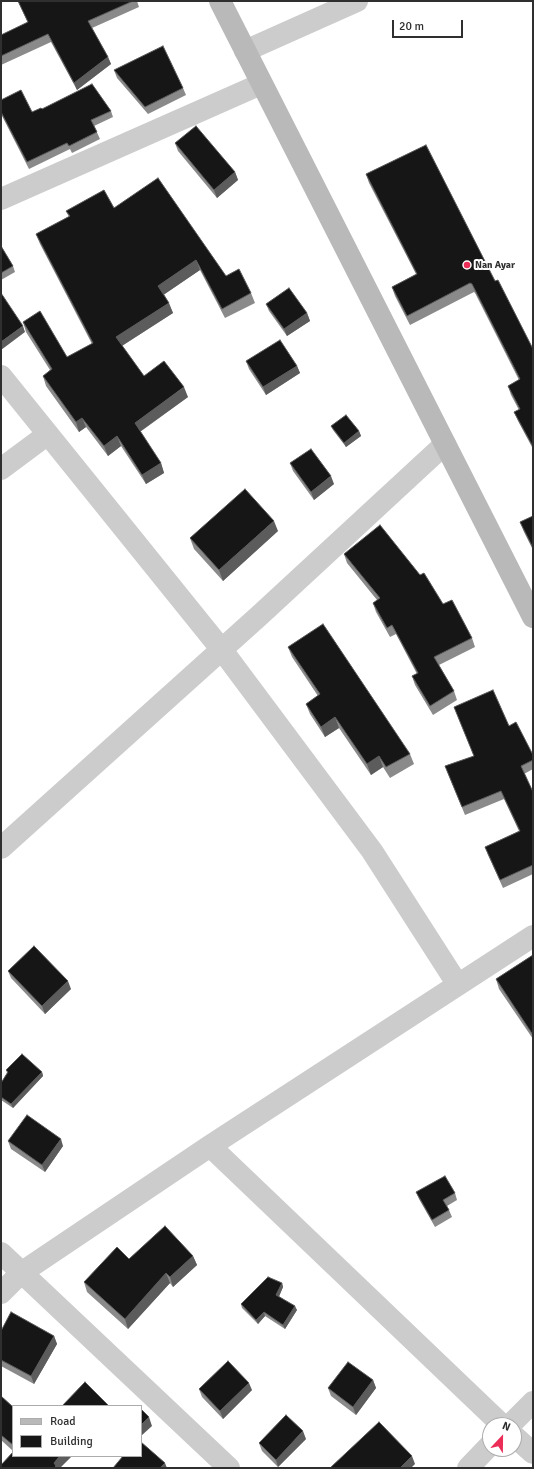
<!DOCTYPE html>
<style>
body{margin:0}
#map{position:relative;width:534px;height:1469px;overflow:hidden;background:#fff;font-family:Signika,sans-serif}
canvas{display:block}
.frame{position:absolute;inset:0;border:2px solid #2f2f2f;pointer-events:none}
.legend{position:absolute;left:12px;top:1405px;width:130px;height:52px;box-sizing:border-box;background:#fff;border:1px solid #acacac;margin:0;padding:5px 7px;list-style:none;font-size:12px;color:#2f2f2f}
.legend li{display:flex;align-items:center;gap:8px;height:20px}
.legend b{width:20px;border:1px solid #acacac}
.north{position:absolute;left:482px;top:1417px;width:40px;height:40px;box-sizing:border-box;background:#fff;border:1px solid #acacac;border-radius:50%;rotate:22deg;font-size:11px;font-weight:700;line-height:16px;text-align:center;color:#2f2f2f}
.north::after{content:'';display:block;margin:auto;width:14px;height:18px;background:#eb2d58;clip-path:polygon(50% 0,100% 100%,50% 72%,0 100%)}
.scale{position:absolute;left:392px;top:20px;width:71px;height:18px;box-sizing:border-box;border:2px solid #2f2f2f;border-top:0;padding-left:5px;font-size:12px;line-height:14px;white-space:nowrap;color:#2f2f2f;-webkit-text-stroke:3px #fff;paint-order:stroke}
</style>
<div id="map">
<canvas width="534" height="1469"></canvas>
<div class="frame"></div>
<ul class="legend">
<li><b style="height:5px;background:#b9b9b9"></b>Road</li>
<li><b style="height:11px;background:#161616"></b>Building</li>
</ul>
<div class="north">N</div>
<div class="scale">20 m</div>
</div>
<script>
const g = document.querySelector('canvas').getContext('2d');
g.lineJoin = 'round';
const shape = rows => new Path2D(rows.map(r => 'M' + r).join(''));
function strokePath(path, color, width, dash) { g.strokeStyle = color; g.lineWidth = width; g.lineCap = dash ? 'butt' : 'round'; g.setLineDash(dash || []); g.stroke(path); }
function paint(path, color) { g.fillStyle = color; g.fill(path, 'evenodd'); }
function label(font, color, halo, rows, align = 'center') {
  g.font = font + ' Signika,sans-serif'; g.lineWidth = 4; g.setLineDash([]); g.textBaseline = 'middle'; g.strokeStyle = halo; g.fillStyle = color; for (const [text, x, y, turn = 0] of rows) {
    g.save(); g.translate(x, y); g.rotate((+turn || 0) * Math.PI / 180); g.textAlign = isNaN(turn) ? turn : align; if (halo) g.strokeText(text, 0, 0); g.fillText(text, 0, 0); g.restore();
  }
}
strokePath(shape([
 [245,51,357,1],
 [1,199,261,84],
 [1,376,222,650,372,851,458,985],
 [1,469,48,434],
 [1,848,260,615,445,444],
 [210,1146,502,1425],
 [1,1253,229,1468],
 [1,1293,21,1273,210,1146,533,936],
 [510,1425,533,1402],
 [514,1436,533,1453],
 [468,1468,490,1445]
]), '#ccc', 22);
strokePath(shape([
 [220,1,533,617]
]), '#b9b9b9', 22);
paint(shape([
 [18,1,137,1,139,7,92,28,108,57,111,64,77,90,51,42,1,65,1,35,28,23],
 [114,70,183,88,186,95,148,114,117,78],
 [1,100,32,112,42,109,111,111,113,117,94,126,100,139,72,153,70,149,29,169,1,114],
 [175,143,235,172,238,180,217,198,178,151],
 [366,174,495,281,533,349,533,449,518,421,514,412,519,410,511,395,508,386,519,380,475,293,474,292,410,325,395,296,392,287,416,274,369,183],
 [114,208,226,276,251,293,255,303,225,318,200,270,164,294,173,313,122,346,144,376,188,397,140,432,161,463,164,473,146,484,121,446,108,456,86,427,79,432,46,386,43,376,50,370,26,332,23,322,67,357,92,344,40,244,36,234,69,217,66,211],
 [1,246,13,266,15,272,1,280],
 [266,304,307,313,310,321,287,336,269,311],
 [246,361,297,366,300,373,266,395,249,369],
 [331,426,359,431,361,436,346,447,333,430],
 [290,463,334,484,314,500,293,471],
 [533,516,533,550,524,532,520,522],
 [278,531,223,581,194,549,190,538],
 [344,554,443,604,472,638,475,647,439,665,454,691,457,700,433,715,415,685,412,676,417,674,396,634,390,637,376,612,373,603,377,600,347,563],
 [288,647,410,754,414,764,390,778,383,767,371,775,339,728,325,737,310,714,306,704,318,696,292,657],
 [454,707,509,726,533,755,533,769,524,774,533,792,533,874,503,888,488,855,485,847,519,831,504,799,465,815,445,766,474,756],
 [533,955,533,1039,499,989,496,979],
 [8,971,71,989,45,1014,11,978],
 [6,1070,42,1072,43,1076,13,1108,1,1100,1,1083,7,1073],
 [8,1141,63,1146,45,1172,11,1149],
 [416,1192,455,1193,457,1200,447,1206,449,1210,452,1217,435,1227,419,1199],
 [193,1256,197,1265,173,1287,170,1283,128,1329,87,1292,84,1282,129,1259],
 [282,1283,283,1287,279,1296,297,1310,285,1329,265,1316,258,1324,242,1308,241,1304],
 [1,1331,54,1336,57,1344,34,1384,1,1366],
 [373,1380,376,1388,356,1415,331,1396,328,1388],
 [199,1389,252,1390,223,1419,202,1397],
 [1,1396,13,1407,13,1451,1,1440],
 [306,1439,278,1467,262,1451,259,1443]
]), '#8a8a8a');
paint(shape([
 [108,57,111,64,77,90,74,83],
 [235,172,238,180,217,198,214,190],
 [196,260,200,270,162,296,158,286],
 [169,303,173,313,120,347,116,337],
 [307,313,310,321,287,336,284,329],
 [23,326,25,332,1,350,1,342],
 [297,366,300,373,266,395,263,387],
 [184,387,188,397,138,433,135,423],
 [82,418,86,427,79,432,76,422],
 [359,431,361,436,346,447,344,443],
 [117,436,121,446,108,456,104,446],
 [161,463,164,473,146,484,142,475],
 [331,476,334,484,314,500,311,492],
 [274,521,278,531,223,581,219,570],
 [335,717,339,728,325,737,321,727],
 [379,756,383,767,371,775,367,764],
 [68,981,71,989,45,1014,42,1006],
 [42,1072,43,1076,13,1108,11,1104],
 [61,1139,63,1146,45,1172,42,1165],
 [193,1256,197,1265,173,1287,170,1277],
 [166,1273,170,1283,128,1329,125,1319],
 [282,1283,283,1287,278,1299,276,1295],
 [295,1306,297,1310,285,1329,283,1325],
 [264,1312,265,1316,258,1324,256,1320],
 [54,1336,57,1344,34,1384,31,1376],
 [373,1380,376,1388,356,1415,353,1407],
 [249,1383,252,1390,223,1419,220,1411],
 [149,1417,152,1426,141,1436,141,1425],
 [303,1431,306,1439,278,1467,276,1460],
 [60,1456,72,1456,60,1468,54,1468,54,1463],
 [412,1456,415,1464,411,1468,400,1468],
 [165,1463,167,1468,160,1468]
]), '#5c5c5c');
const building = shape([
 [18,1,133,1,88,21,108,57,74,83,48,34,1,56,1,35,28,22,18,1],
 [163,46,183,88,145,107,114,70,163,46],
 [92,84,111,111,91,120,97,132,69,146,67,143,27,162,1,112,1,100,21,90,32,112,41,108,42,109,92,84],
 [196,126,235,172,214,190,175,143,196,126],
 [426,145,495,281,498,280,533,349,533,445,532,445,514,412,520,409,508,386,520,379,472,284,470,283,407,316,392,287,417,274,366,174,426,145],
 [158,178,226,276,239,269,251,293,222,309,196,260,158,286,169,303,116,337,144,376,164,361,184,387,135,423,161,463,142,475,117,436,104,446,82,418,76,422,43,376,52,369,23,322,40,311,67,357,93,343,36,234,70,216,66,211,104,190,114,208,158,178],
 [1,246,13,266,1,273,1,246],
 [289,288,307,313,284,329,266,304,289,288],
 [1,293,23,326,1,342,1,293],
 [280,340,297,366,263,387,246,361,280,340],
 [346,415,359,431,344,443,331,426,346,415],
 [311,449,331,476,311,492,290,463,311,449],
 [245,489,274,521,219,570,190,538,245,489],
 [533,516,533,548,520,522,533,516],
 [380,525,420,575,424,573,443,604,452,600,472,638,434,657,454,691,430,706,412,676,418,673,392,625,387,628,373,603,380,598,344,554,380,525],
 [323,624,410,754,386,767,379,756,367,764,335,717,321,727,306,704,320,694,288,647,323,624],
 [493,690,509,726,516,722,533,755,533,760,521,766,533,792,533,865,500,880,485,847,520,831,501,791,462,807,445,766,474,756,454,707,493,690],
 [34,946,68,981,42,1006,8,971,34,946],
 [533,955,533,1035,496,979,533,955],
 [22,1054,42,1072,11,1104,1,1097,1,1083,8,1072,6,1070,22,1054],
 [27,1115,61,1139,42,1165,8,1141,27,1115],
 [445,1176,455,1193,443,1200,449,1210,432,1220,416,1192,445,1176],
 [165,1226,193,1256,170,1277,166,1273,125,1319,84,1282,117,1247,129,1259,165,1226],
 [268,1277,282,1283,276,1295,295,1306,283,1325,264,1312,256,1320,241,1304,268,1277],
 [11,1312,54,1336,31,1376,1,1360,1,1331,11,1312],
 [228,1361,249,1383,220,1411,199,1389,228,1361],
 [348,1362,373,1380,353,1407,328,1388,348,1362],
 [85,1382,109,1406,62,1406,85,1382],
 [1,1396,13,1407,13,1445,1,1435,1,1396],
 [141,1409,149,1417,141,1425,141,1409],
 [286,1415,303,1431,276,1460,259,1443,286,1415],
 [379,1422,412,1456,400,1468,330,1468,379,1422],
 [141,1442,165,1463,160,1468,113,1468,123,1456,141,1456,141,1442],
 [13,1452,13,1456,60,1456,54,1463,56,1466,54,1468,1,1468,1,1465,13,1452]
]);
paint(building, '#161616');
strokePath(building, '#5c5c5c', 1);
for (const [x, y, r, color] of [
 [467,265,4,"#eb2d58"]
]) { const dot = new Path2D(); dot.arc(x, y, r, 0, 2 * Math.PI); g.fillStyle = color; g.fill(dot); strokePath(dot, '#fff', 1.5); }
label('bold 10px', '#2f2f2f', '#fff', [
 ["Nan Ayar",475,265]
], 'left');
</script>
